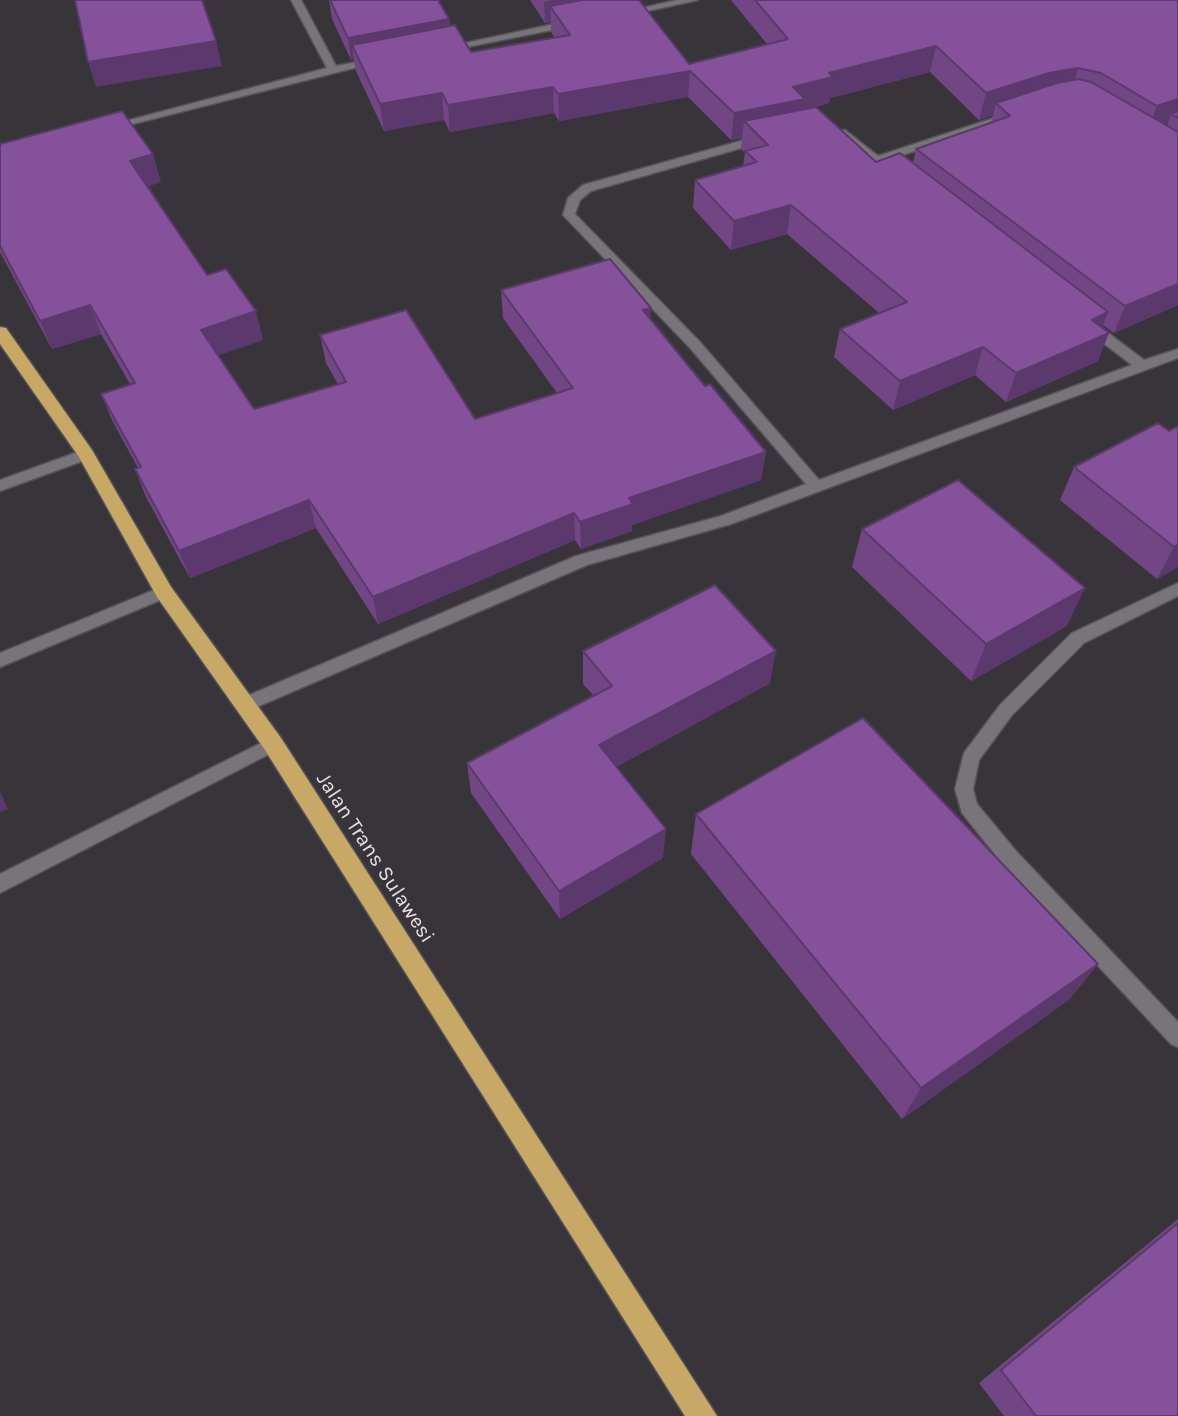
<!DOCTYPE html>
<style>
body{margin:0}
canvas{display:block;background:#373539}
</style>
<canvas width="1178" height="1416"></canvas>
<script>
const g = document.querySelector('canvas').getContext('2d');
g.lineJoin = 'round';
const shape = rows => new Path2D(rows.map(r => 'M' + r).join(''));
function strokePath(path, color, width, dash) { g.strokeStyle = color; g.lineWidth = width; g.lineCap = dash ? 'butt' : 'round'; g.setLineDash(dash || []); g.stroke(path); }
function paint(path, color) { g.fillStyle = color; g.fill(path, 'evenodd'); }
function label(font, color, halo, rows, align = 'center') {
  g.font = font + ' Karla,sans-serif'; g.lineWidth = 5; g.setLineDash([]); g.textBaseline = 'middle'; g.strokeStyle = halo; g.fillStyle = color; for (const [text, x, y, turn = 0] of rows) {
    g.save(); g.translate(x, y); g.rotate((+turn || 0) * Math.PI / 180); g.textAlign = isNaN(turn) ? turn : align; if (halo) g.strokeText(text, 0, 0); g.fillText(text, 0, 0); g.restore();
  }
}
const street = shape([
 [291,0,301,0,336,66,377,58,382,61,109,130,103,127,327,68,291,0],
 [677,0,698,0,625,16,620,13,677,0],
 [573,20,578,23,577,25,442,52,437,49,573,20],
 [1012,112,1018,115,1016,117,885,161,902,176,896,180,835,132,845,130,878,156,1012,112],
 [762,135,766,137,766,141,591,191,580,200,575,214,700,342,819,480,1132,365,1085,329,1085,323,1095,323,1144,360,1178,349,1178,358,731,524,587,565,252,709,240,709,237,704,240,699,576,556,721,516,806,484,690,348,563,215,568,198,583,185,762,135],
 [86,449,91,450,93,454,91,458,0,491,0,480,86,449],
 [1178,583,1178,596,1084,643,1012,715,979,760,973,789,977,804,1016,851,1178,1022,1178,1047,1171,1044,1002,863,962,813,955,789,964,753,1000,705,1072,633,1178,583],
 [164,586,170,588,172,592,170,596,0,667,0,653,164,586],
 [273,737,279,739,282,744,279,749,0,893,0,874,273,737]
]);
const highway = shape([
 [0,327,6,328,92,450,171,587,281,738,717,1416,685,1416,265,750,157,597,79,457,0,344,0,327]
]);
strokePath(street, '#565357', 3);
strokePath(highway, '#565357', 3);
paint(street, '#78757a');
paint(highway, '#c7a865');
paint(shape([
 [329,0,438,0,449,19,450,26,471,52,555,38,551,32,551,22,545,23,530,0,639,0,689,64,767,44,731,0,1178,0,1178,305,1114,333,1103,325,1098,361,1006,402,975,375,893,410,834,357,840,329,879,313,787,234,731,250,693,208,695,180,743,166,745,153,741,149,742,138,731,140,688,97,559,121,554,113,450,132,444,120,384,131,356,71,354,60,351,60,332,19],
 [930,72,979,120,993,115,991,123,916,149,913,163,876,162,812,108,829,103,830,98],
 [0,144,161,182,148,186,207,275,263,340,218,355,254,409,338,384,326,363,320,335,475,419,557,393,503,318,501,290,650,319,705,386,766,452,761,480,632,525,632,531,581,549,575,540,378,624,316,528,190,578,146,497,135,469,138,468,113,422,101,394,130,384,101,334,52,349,0,252],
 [1158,423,1178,567,1157,579,1060,500,1074,467],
 [862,529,1067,626,971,681,852,567],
 [583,651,770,683,616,767,663,858,560,919,471,793,467,763,594,696,583,684],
 [696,814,1070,999,902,1119,691,854],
 [1178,1219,1178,1416,1004,1416,979,1383]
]), '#724684');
paint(shape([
 [552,0,625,0,550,6,551,22,545,23,544,2],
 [449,19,451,41,352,45,354,60,351,60,348,38],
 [216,41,222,66,96,87,88,62],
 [936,46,930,72,830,98,829,103,804,110,744,121,742,138,731,140,734,113,793,87,829,73],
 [1078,68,1070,94,996,103,993,115,979,120,986,93,1049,73],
 [690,71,688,97,559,121,558,94],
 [553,87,554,113,450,132,448,105],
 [442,93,444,120,384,131,380,104],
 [1178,99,1178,118,1171,114,1167,126,1147,132,1157,106],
 [153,154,161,182,139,189,130,161],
 [791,205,787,234,731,250,734,221],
 [1178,284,1178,305,1114,333,1125,306],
 [90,305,101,334,52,349,40,321],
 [651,308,649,336,643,310],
 [256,311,263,340,210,358,201,330],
 [1108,312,1098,338,1109,333,1098,361,1006,402,1016,373,1092,320],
 [983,347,975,375,893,410,900,381],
 [766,452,761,480,632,525,632,531,581,549,580,522,629,498],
 [309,500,316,528,190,578,179,551],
 [574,513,575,540,378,624,373,597],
 [1178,545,1178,567,1157,579,1174,547],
 [1085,588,1067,626,971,681,986,644],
 [776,651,770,683,599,776,599,745],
 [0,792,8,809,0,812],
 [666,829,663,858,560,919,559,891],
 [1098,964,1070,999,902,1119,921,1088]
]), '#5c396c');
const building = shape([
 [75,0,202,0,216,41,88,62,75,0],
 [330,0,438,0,449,19,348,38,330,0],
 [582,0,639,0,689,64,788,39,755,0,1178,0,1178,99,1157,106,1101,73,1078,68,1049,73,986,93,936,46,829,73,833,77,793,87,805,99,734,113,690,71,558,94,553,87,448,105,442,93,380,104,352,45,455,25,471,52,570,35,550,6,582,0],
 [1078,79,1091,82,1178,132,1178,284,1125,306,916,149,1010,116,996,103,1057,83,1078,79],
 [816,107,876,162,900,153,1108,312,1092,320,1109,333,1016,373,983,347,900,381,840,329,907,302,791,205,734,221,695,180,757,162,745,151,768,145,744,121,816,107],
 [122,111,153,154,130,161,207,275,226,269,256,311,201,330,254,409,346,382,320,335,406,310,475,419,573,388,501,290,610,259,651,308,643,310,705,386,710,384,766,452,629,498,633,504,580,522,574,513,373,597,309,500,179,551,135,469,141,467,101,394,135,383,90,305,40,321,0,246,0,144,122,111],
 [1178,111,1178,118,1171,114,1178,111],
 [1158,423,1169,431,1178,426,1178,545,1174,547,1074,467,1158,423],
 [958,480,1085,588,986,644,862,529,958,480],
 [715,585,776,651,599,745,666,829,559,891,467,763,612,686,583,651,715,585],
 [863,718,1098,964,921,1088,696,814,863,718],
 [1178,1223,1178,1416,1036,1416,1001,1370,1178,1223]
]);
paint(building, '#84519a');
strokePath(building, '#5c396c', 2);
label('21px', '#e2e0e3', '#373539', [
 ["Jalan Trans Sulawesi",375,858,57]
]);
</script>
